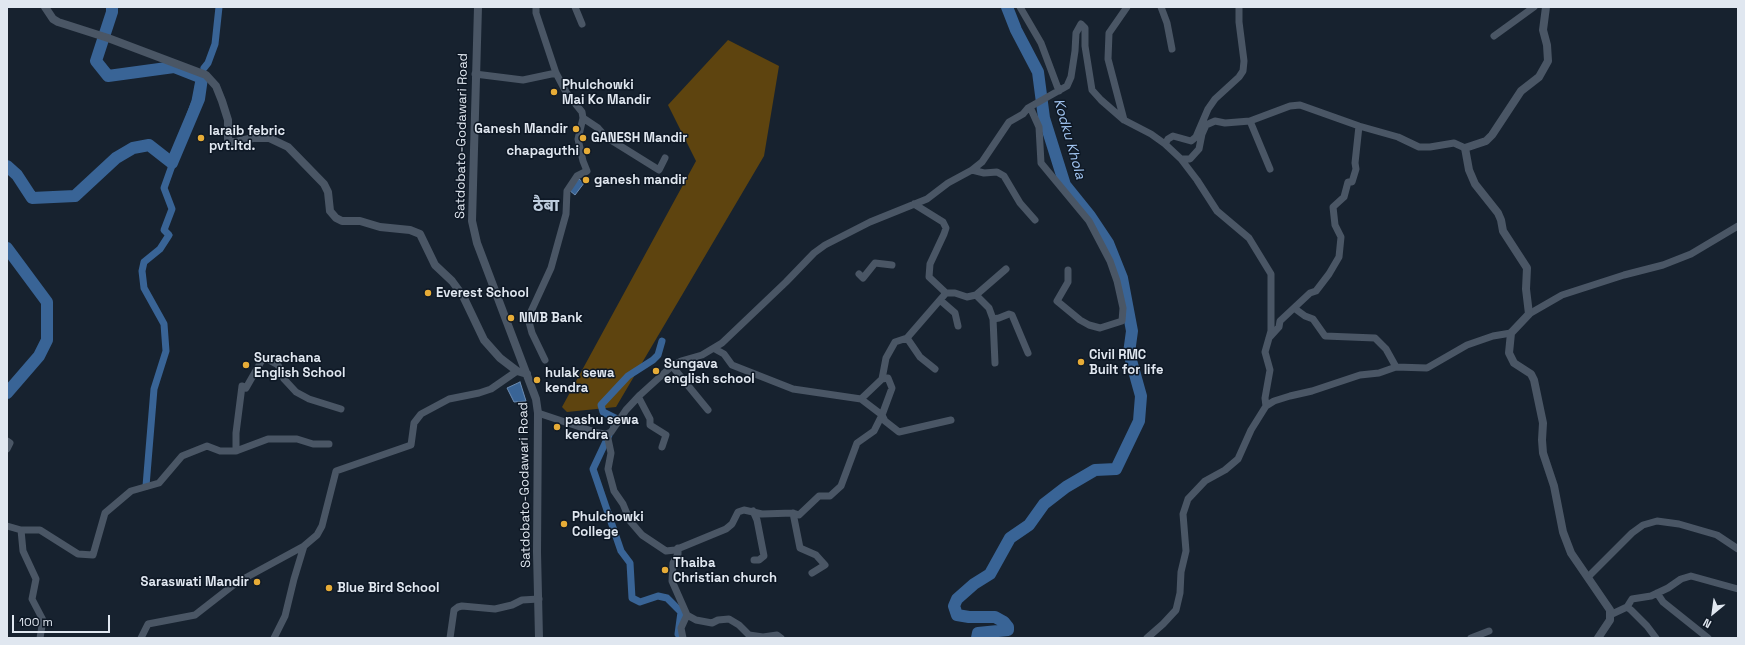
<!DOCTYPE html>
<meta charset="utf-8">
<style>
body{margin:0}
#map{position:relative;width:1745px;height:645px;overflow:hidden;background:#17222f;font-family:"Space Grotesk",sans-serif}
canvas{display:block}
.frame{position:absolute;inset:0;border:8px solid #e0e7f0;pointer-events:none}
.north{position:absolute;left:1693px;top:593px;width:40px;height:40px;-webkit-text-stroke:3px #0e1825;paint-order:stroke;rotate:209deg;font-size:11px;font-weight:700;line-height:16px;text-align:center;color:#e0e7f0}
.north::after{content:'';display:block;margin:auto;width:14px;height:18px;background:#e0e7f0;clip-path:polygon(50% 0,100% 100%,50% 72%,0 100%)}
.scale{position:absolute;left:12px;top:615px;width:98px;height:18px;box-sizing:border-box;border:2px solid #e0e7f0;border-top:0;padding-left:5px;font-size:12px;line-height:14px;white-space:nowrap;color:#e0e7f0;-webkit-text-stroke:3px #0e1825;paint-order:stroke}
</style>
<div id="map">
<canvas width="1745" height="645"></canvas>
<div class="frame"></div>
<div class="north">N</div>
<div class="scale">100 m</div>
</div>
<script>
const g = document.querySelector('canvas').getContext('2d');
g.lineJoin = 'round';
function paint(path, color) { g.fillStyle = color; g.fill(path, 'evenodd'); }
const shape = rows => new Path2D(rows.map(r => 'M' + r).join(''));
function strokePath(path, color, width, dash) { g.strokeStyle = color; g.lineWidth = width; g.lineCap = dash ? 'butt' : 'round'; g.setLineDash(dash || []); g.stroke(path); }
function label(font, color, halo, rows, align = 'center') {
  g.font = font + ' "Space Grotesk","Noto Sans Devanagari",sans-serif'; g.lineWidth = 3; g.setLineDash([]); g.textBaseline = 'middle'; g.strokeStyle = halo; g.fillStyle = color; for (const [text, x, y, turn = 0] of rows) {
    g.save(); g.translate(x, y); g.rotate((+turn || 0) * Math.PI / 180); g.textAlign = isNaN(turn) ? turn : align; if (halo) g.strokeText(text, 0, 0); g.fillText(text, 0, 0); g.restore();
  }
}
paint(shape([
 [728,40,779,66,764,156,616,407,567,412,562,407,696,161,668,105]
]), '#5e440f');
const water = shape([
 [579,179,584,183,575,195,569,190,579,179],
 [520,382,526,401,514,402,507,388,520,382]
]);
paint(water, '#396496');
strokePath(water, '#6b8bb1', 1);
strokePath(shape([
 [204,68,208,63,215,44,219,7],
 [614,426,617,419,603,412,601,405,628,376,653,360,658,355,662,341],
 [609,435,593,469,621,551,630,563,632,598,640,602,658,596,667,598,681,612,678,634],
 [146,486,154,389,166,351,164,324,144,288,142,271,144,262,160,249,169,235,164,230,172,209,164,188,195,101,199,80]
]), '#396496', 7);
strokePath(shape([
 [7,166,17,175,32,198,75,196,116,158,133,148,149,145,172,163,199,99,202,78,174,67,108,76,96,61,112,12,112,7],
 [7,248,47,302,47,340,39,356,7,393],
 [977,638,978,633,1008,630,1008,627,1004,622,995,617,969,617,957,615,954,606,957,599,974,584,990,574,1010,538,1029,525,1044,504,1066,487,1095,470,1116,469,1139,421,1141,396,1129,353,1132,331,1122,278,1108,243,1090,216,1065,185,1044,118,1038,72,1016,30,1007,7]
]), '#396496', 12);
strokePath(shape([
 [536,7,536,13,556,73,566,92,582,112,583,118,578,139,583,161,587,171,577,176,567,191,566,214,551,268,528,318,532,333,545,360],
 [575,7,582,24],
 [1020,7,1041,43,1059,91],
 [1161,7,1167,23,1172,49],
 [1494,36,1534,7],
 [475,74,523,80,556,73],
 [1030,107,1039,127,1041,163,1089,221,1110,261,1117,281,1123,308,1122,321,1100,328,1089,325,1080,320,1057,301,1068,282,1068,270],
 [583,118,598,128,606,137,659,170,665,158],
 [1124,120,1108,59,1109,33,1127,7],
 [1250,121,1270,169],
 [1165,144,1168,139,1173,136,1191,141,1196,137,1208,109,1215,99,1239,77,1243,71,1244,61,1239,22,1239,7],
 [1181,159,1197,180,1217,211,1249,238,1271,274,1271,331,1265,352,1270,370,1265,398,1266,406],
 [972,170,984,173,997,172,1004,176,1020,203,1035,220],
 [859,274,863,278,875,263,892,265],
 [946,293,955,293,967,297,976,295,1006,269],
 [976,295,989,308,993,319,995,363],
 [940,300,955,313,958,326],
 [1294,308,1305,316,1313,319,1325,336,1375,338,1386,349,1396,367],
 [1529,314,1562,295,1624,275,1663,265,1691,254,1738,226],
 [993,319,999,318,1009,314,1012,315,1028,353],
 [907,338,920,357,935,369],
 [1269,338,1279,327,1280,321,1310,293,1316,291,1329,274,1339,257,1341,237,1335,225,1333,207,1344,197,1348,182,1352,182,1356,169,1355,163,1359,126],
 [715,349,724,354,732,365,793,389,861,399,882,379,886,358,895,342,907,338,946,293,929,277,930,264,944,234,946,228,943,222,914,204],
 [672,366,708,410],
 [639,398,650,419,650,425,666,435,662,447],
 [861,399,882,415,885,421,899,432,951,420],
 [538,413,598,433,607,434,611,432,626,410,640,395,672,366,681,361,702,355,722,343,786,282,814,253,825,245,870,222,927,199,948,183,972,170,982,162,1009,122,1023,114,1028,108,1067,86,1071,77,1075,51,1076,33,1081,24,1085,28,1085,46,1092,90,1101,100,1124,120,1151,134,1165,144,1181,159,1190,159,1199,149,1202,134,1206,125,1215,121,1225,123,1250,121,1290,106,1300,105,1359,126,1398,137,1419,147,1430,147,1454,143,1465,148],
 [607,434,611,453,608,469,614,491,623,504,630,521,642,535,666,551,675,550,726,529,732,524,738,512,744,510,762,514,793,513,799,515,819,496,830,496,841,486,857,443,874,431,882,415,892,388,888,378,882,379],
 [7,441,10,443,7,449],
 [236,451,236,433,242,386,246,388,262,360,267,359,278,365,284,379,296,392,309,399,341,409],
 [753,511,757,520,764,556,759,560,754,560],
 [793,513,800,548,816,555,825,565,812,573],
 [7,526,21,530,40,530,78,554,93,555,105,513,131,491,159,483,182,456,207,446,220,451,236,451,268,439,297,439,313,444,329,444],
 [21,530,23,551,36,579,32,599,43,620,40,638],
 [678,548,678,554,673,563,672,581,687,615,696,620,712,623,718,620,729,619,739,625,749,635,763,637,777,635,781,638],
 [1588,577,1632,533,1643,525,1657,521,1679,524,1717,535,1738,549],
 [1657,593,1663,602,1708,638],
 [1627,607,1632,599,1651,596,1668,588,1681,579,1691,576,1738,589],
 [1610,615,1627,607,1631,610,1647,626,1656,638],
 [141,638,148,624,195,615,236,583,304,546],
 [274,638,285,616,294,579,304,546,317,535,322,526,336,471,411,445,414,423,421,414,449,399,479,393,491,389,517,371],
 [450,638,454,610,458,607,462,606,495,609,512,605,522,600,539,599],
 [683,638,681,628,687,615],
 [1147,638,1163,624,1176,610,1180,593,1181,572,1186,551,1183,514,1188,499,1205,481,1225,470,1238,459,1251,430,1266,406,1274,401,1290,396,1312,391,1360,375,1379,373,1396,367,1427,368,1467,345,1493,336,1511,333],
 [1471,638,1489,631]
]), '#4a5665', 7);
strokePath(shape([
 [45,7,53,19,58,22,108,38,206,75,216,86,222,101,228,120,228,139,231,142,236,142,253,138,269,138,288,147,324,184,328,192,330,211,336,218,342,221,360,221,380,227,410,230,420,234,435,265,452,281,463,296,484,340,500,358,517,371,527,374],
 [478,7,472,221,477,243,536,399,538,413,537,552,539,638],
 [1546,7,1543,30,1547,45,1548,61,1539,77,1521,91,1492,135,1486,141,1465,148,1469,170,1475,184,1498,213,1501,220,1503,231,1527,268,1526,289,1529,314,1511,333,1509,353,1514,363,1531,374,1534,380,1543,423,1542,440,1543,453,1554,486,1563,532,1571,553,1610,610,1610,620,1598,638]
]), '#4a5665', 8);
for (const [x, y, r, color] of [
 [554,92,4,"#e7ac37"],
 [576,129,4,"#e7ac37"],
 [201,138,4,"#e7ac37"],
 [583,138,4,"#e7ac37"],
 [587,151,4,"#e7ac37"],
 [586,180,4,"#e7ac37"],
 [428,293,4,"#e7ac37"],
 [511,318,4,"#e7ac37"],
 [1081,362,4,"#e7ac37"],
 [246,365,4,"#e7ac37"],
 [656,371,4,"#e7ac37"],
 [537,380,4,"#e7ac37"],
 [557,427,4,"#e7ac37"],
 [564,524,4,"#e7ac37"],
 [665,570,4,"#e7ac37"],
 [257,582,4,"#e7ac37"],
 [329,588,4,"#e7ac37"]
]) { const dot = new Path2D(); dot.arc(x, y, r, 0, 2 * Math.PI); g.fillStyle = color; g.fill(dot); strokePath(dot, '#0e1825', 1.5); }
label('bold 13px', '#e0e7f0', '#0e1825', [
 ["Phulchowki",562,85],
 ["Mai Ko Mandir",562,100],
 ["Ganesh Mandir",568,129,"right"],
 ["laraib febric",209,131],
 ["pvt.ltd.",209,146],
 ["GANESH Mandir",591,138],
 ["chapaguthi",579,151,"right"],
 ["ganesh mandir",594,180],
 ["Everest School",436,293],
 ["NMB Bank",519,318],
 ["Civil RMC",1089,355],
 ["Built for life",1089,370],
 ["Surachana",254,358],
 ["English School",254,373],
 ["Sungava",664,364],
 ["english school",664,379],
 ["hulak sewa",545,373],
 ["kendra",545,388],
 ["pashu sewa",565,420],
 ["kendra",565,435],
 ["Phulchowki",572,517],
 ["College",572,532],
 ["Thaiba",673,563],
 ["Christian church",673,578],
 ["Saraswati Mandir",249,582,"right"],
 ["Blue Bird School",337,588]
], 'left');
label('13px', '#e0e7f0', '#0e1825', [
 ["Satdobato-Godawari Road",462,136,-89],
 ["Satdobato-Godawari Road",525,485,-91]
]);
label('italic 14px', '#a5c9f6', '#0e1825', [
 ["Kodku Khola",1069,139,74]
]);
label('bold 17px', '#bdccdd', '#0e1825', [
 ["ठैबा",546,206]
]);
</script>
